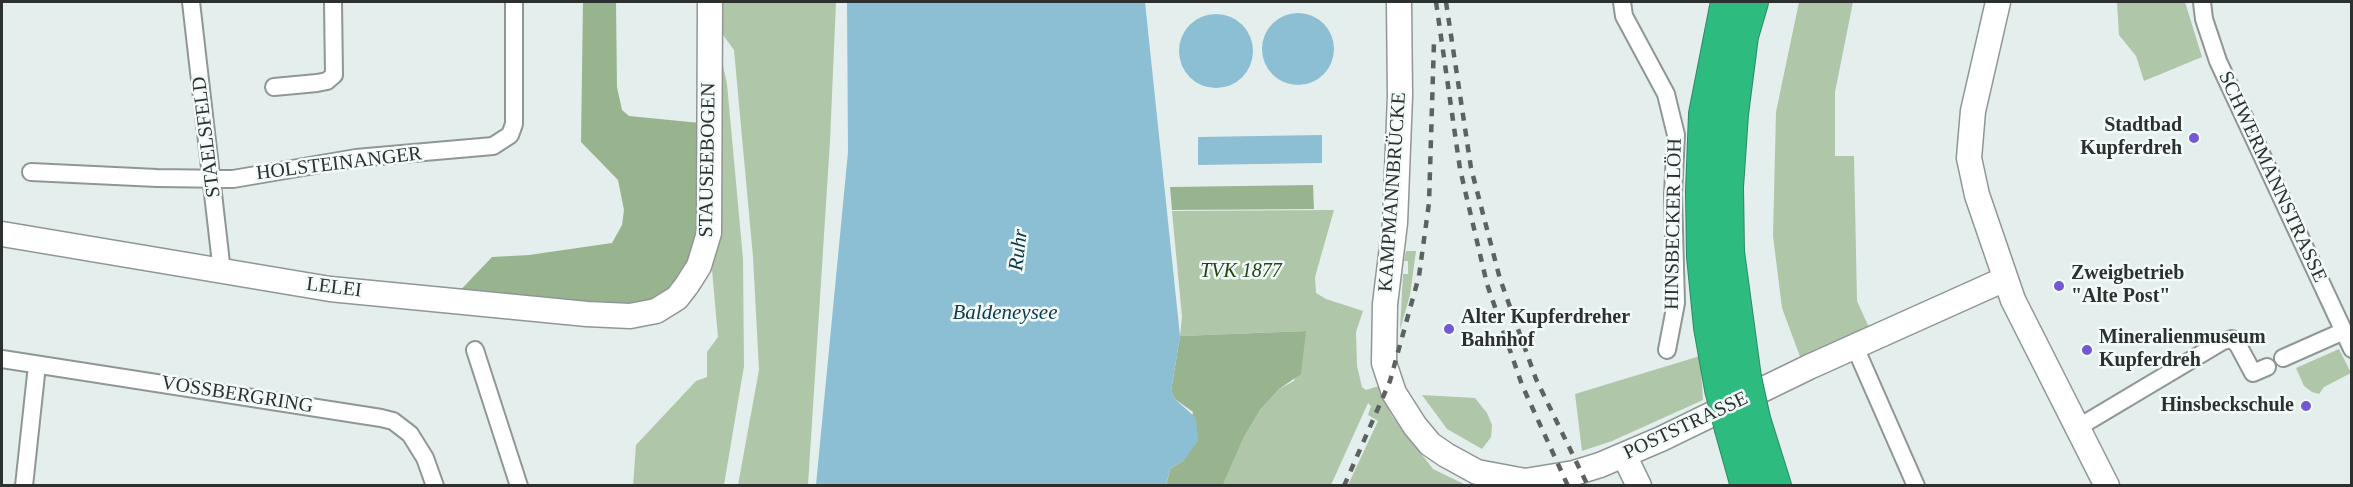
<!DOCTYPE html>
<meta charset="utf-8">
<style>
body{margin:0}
#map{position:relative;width:2353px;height:487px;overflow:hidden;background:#e4eeec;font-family:Georgia,serif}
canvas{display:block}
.frame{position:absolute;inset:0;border:3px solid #2c302f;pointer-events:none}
</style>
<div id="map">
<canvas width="2353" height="487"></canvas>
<div class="frame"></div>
</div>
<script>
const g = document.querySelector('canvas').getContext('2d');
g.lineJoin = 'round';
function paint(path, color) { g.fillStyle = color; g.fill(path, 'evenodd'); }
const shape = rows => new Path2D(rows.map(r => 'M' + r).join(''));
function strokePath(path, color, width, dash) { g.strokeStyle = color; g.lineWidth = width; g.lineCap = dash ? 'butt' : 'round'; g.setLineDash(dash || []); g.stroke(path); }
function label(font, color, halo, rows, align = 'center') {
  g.font = font + ' Georgia,serif'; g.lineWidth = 5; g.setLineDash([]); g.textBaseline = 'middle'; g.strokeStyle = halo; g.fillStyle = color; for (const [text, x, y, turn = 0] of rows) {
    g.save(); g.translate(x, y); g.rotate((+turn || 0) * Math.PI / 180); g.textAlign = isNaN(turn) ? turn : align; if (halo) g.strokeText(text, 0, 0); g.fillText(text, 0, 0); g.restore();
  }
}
paint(shape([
 [720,2,836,2,830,141,808,485,738,485,759,370,753,257,734,50,723,35],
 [1799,2,1853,2,1835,92,1835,156,1854,156,1857,301,1871,332,1802,362,1782,308,1773,236,1776,112],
 [2117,2,2185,2,2202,57,2144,81,2136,56,2119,35],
 [718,60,722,61,727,84,743,259,744,366,724,485,633,486,636,445,696,381,707,377,707,352,718,337,712,270,718,230],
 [1334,210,1315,277,1316,293,1326,299,1363,311,1356,332,1357,366,1362,387,1366,390,1379,386,1392,416,1433,469,1466,485,1348,485,1378,421,1368,415,1371,406,1368,403,1331,485,1223,485,1244,437,1260,410,1279,389,1294,381,1305,331,1180,336,1182,317,1172,211],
 [1406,251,1416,251,1410,295,1400,330,1403,274,1408,274,1408,261,1404,261],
 [2339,349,2351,373,2324,387,2319,394,2312,392,2304,386,2296,368],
 [1700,356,1703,400,1612,441,1582,451,1575,394],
 [1422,395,1475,398,1487,413,1492,425,1491,437,1482,449,1447,429]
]), '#afc6a9');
paint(shape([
 [583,2,616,2,617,87,622,110,629,116,700,123,698,222,692,263,676,285,647,303,634,307,453,298,492,257,529,255,612,243,622,225,624,210,618,180,581,142],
 [1313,185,1314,209,1172,210,1170,187],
 [1306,331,1301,374,1279,389,1260,410,1244,437,1223,485,1166,486,1170,469,1184,460,1193,412,1175,399,1171,391,1180,336]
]), '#98b48f');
paint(shape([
 [847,2,1145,2,1180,336,1171,391,1175,399,1196,418,1198,441,1184,460,1170,469,1166,485,816,485,848,152],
 '1262 49a36 36 0 1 1 72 0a36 36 0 1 1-72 0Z',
 '1179 51a37 37 0 1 1 74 0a37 37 0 1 1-74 0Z',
 [1322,135,1322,163,1198,165,1198,137]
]), '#8cbfd3');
const street = shape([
 [191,2,222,272],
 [1622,2,1624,16,1666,94,1676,135,1673,194,1676,303,1667,350],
 [2202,2,2204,19,2218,61,2352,349],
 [274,87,317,83,327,81,334,75,333,2],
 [31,172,157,178,233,179,356,158,493,146,510,135,514,124,514,2],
 [1855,347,1916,486],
 [475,350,519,486],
 [2283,358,2344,331],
 [2,359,381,418,393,421,410,434,425,458,435,486],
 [2077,428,2223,341,2232,339,2238,345,2253,373,2267,367],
 [24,486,37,365]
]);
const secondary = shape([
 [1399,2,1400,96,1395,223,1385,304,1384,363,1394,393,1415,426,1430,444,1446,455,1477,472,1525,481,1574,473,1600,465,1661,439,1809,367,2005,279],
 [1998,2,1973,111,1969,158,1977,195,2013,300,2107,486],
 [2,234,330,289,587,314,630,316,656,311,677,298,687,285,699,266,709,233,710,2],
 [1624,455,1639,486]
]);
const highway = shape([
 [1745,378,1728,252,1727,187,1732,114,1742,36,1752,2],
 [1721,389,1710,327,1703,256,1702,191,1705,114,1727,2],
 [1754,419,1775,486],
 [1731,429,1747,486]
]);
strokePath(street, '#8f9795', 20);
strokePath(secondary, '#8f9795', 27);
strokePath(highway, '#2d8a64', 34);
strokePath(street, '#fff', 16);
strokePath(secondary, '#fff', 24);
strokePath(highway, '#2ebb80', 32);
strokePath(shape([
 [1436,2,1460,169,1487,284,1522,385,1568,486],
 [1446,2,1471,168,1500,279,1536,379,1588,486],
 [1344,486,1390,381,1419,276,1429,203,1434,41]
]), '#5c6260', 4.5, [8, 8]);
const highwayBridge = shape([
 [1745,378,1754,419],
 [1721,389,1731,429]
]);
strokePath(highwayBridge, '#2d8a64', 34, []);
strokePath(highwayBridge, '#2ebb80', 32);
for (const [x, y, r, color] of [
 [2194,138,6,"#7258d2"],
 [2059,286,6,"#7258d2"],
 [1449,329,6,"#7258d2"],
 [2087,350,6,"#7258d2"],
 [2306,406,6,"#7258d2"]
]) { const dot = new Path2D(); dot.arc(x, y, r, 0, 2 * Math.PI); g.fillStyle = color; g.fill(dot); strokePath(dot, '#f2fbf9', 2); }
label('bold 20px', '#2c302f', '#f2fbf9', [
 ["Stadtbad",2182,126,"right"],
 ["Kupferdreh",2182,149,"right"],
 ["Zweigbetrieb",2071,274],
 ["\"Alte Post\"",2071,297],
 ["Alter Kupferdreher",1461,318],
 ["Bahnhof",1461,341],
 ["Mineralienmuseum",2099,338],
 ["Kupferdreh",2099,361],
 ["Hinsbeckschule",2294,406,"right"]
], 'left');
label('20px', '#2c302f', '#f2fbf9', [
 ["STAELSFELD",207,137,-97],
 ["STAUSEEBOGEN",708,160,-89],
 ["HOLSTEINANGER",339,164,-7],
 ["SCHWERMANNSTRASSE",2272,177,65],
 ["KAMPMANNBRÜCKE",1393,192,-86],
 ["HINSBECKER LÖH",1674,224,-89],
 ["LELEI",334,288,7],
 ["VOSSBERGRING",237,395,9],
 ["POSTSTRASSE",1686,426,-25]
]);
label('italic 20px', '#1f4411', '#f2fbf9', [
 ["TVK 1877",1241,272]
]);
label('italic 21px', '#0c3a49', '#f2fbf9', [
 ["Ruhr",1019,250,-83],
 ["Baldeneysee",1005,313]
]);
</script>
